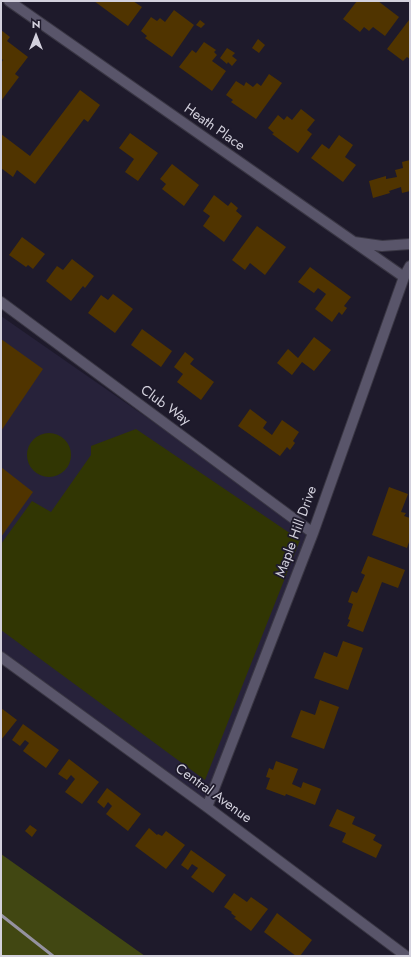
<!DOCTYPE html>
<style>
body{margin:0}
#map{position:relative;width:411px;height:957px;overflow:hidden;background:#1e1a2b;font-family:Jost,sans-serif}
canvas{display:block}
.frame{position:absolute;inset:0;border:2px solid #d3d1dd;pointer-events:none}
.north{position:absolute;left:16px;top:16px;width:40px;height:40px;-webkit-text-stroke:3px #1e1a2b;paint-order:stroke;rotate:0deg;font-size:11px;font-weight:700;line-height:16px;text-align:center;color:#d3d1dd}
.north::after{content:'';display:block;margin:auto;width:14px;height:18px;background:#d3d1dd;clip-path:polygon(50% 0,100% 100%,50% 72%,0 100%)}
</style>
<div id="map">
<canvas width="411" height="957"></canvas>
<div class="frame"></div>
<div class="north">N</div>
</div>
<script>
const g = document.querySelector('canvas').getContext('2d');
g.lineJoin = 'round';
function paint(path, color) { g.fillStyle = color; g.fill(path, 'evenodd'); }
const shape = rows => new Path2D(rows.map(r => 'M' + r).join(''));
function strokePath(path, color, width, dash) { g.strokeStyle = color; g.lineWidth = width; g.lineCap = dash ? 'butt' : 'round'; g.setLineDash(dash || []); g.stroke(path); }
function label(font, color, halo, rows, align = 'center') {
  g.font = font + ' Jost,sans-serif'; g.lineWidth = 3.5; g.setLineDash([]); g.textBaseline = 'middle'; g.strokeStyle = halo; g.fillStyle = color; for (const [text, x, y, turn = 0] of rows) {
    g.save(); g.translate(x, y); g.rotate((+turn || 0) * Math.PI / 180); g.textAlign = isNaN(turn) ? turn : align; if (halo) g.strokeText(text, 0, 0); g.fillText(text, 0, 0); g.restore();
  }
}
paint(shape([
 [1,316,313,533,207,807,1,657]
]), '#27223a');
paint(shape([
 [136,429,300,540,205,780,1,630,1,544,32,501,51,512,91,455,91,446],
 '27 455a22 22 0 1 1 44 0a22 22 0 1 1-44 0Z'
]), '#313603');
paint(shape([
 [1,854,145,956,1,956]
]), '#414712');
paint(shape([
 [94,1,133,1,142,7,128,26],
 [357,1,378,1,399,17,385,36,373,27,369,31,364,27,360,32,343,19],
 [174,10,194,25,172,57,145,38,147,36,141,31,151,17,157,21,160,18,165,22],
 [200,20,205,24,201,28,196,25],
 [409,20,410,59,407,57,403,61,387,49],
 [1,30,10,37,7,41,28,57,15,74,19,77,1,101,1,63,3,60,1,58],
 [258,39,265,45,259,53,252,48],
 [204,42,216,50,214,52,217,55,212,61,226,71,212,91,179,67,192,50,196,53],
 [227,48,235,53,232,56,237,60,232,66,228,62,227,64,220,58],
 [269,74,282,83,256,119,231,102,233,100,226,95,236,81,244,86,246,82,253,87,257,83,261,86],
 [80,90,100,105,88,122,84,119,35,184,17,170,13,177,1,168,1,134,30,156],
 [301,109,315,120,307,130,312,134,298,153,272,134,274,133,268,128,278,115,284,120,287,116,292,120],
 [130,133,158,153,138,181,125,172,134,159,119,148],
 [339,135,353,145,345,157,356,165,343,182,311,158,322,144,329,149],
 [410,160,410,191,402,193,401,187,389,191,390,193,373,198,369,181,386,176,386,179,397,177,395,170,403,168,402,162],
 [172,164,199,185,184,206,162,189,166,184,160,179],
 [214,195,228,206,231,202,238,208,236,211,242,216,224,242,203,226,210,216,203,211],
 [257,226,286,247,265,275,250,263,245,270,232,260],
 [22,237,45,254,33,269,28,265,26,267,9,255],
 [72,259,94,276,85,288,83,286,71,301,46,281,57,266,63,270],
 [310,267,351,297,344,306,347,308,342,315,339,312,332,322,315,309,326,294,318,288,314,293,298,282],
 [113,294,133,309,115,333,88,313,101,295,108,300],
 [142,329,172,351,161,367,131,345],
 [314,337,331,350,314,371,302,362,292,375,277,363,288,349,298,358],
 [1,339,43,369,1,431],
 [185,352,194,359,190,364,214,382,201,400,177,382,183,374,174,367],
 [250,409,267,422,263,428,272,435,282,420,299,432,293,441,295,443,290,450,287,447,280,456,238,426],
 [1,467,33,492,1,537],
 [389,487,408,494,401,512,406,513,404,516,410,518,410,539,407,548,372,535],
 [368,556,405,570,398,588,382,582,363,632,347,626,350,620,348,619,353,604,348,602,352,591,357,593,365,575,361,573],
 [343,641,363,648,348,690,314,678,324,652,337,657],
 [320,700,339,707,324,749,291,737,301,710,315,715],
 [1,708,17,720,1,740],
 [23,724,59,750,46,768,23,751,29,743,25,740,20,746,12,740],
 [69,759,99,782,82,804,65,792,75,779,71,775,67,780,58,774],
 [276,761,298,769,292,784,301,788,303,782,321,789,315,805,286,794,285,796,266,789,270,778,266,777,269,768,273,770],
 [107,788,141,814,128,831,106,814,112,806,108,802,104,808,97,802],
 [337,809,355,817,352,824,376,835,373,840,382,845,376,858,342,842,346,833,329,826],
 [30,825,37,830,32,837,25,831],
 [149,828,157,835,158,834,162,836,166,831,185,845,166,869,135,846],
 [191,850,226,875,213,893,191,877,198,868,192,864,188,870,181,865],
 [234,893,247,902,251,897,268,909,251,931,234,918,236,917,231,913,232,912,224,907],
 [277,913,312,940,300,956,296,956,264,932]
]), '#503400');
const minor = shape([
 [9,1,404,277],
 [354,242,382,246,410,244],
 [1,302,313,533],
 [1,657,207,807,406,956],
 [207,807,313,533,404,277,410,266]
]);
strokePath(minor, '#393643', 12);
strokePath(minor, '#59556a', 10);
strokePath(shape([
 [1,915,53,956]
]), '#9592a0', 3);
label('14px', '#d3d1dd', '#1e1a2b', [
 ["Heath Place",214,128,35],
 ["Club Way",165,406,36],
 ["Maple Hill Drive",297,532,-70],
 ["Central Avenue",213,794,36]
]);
</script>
